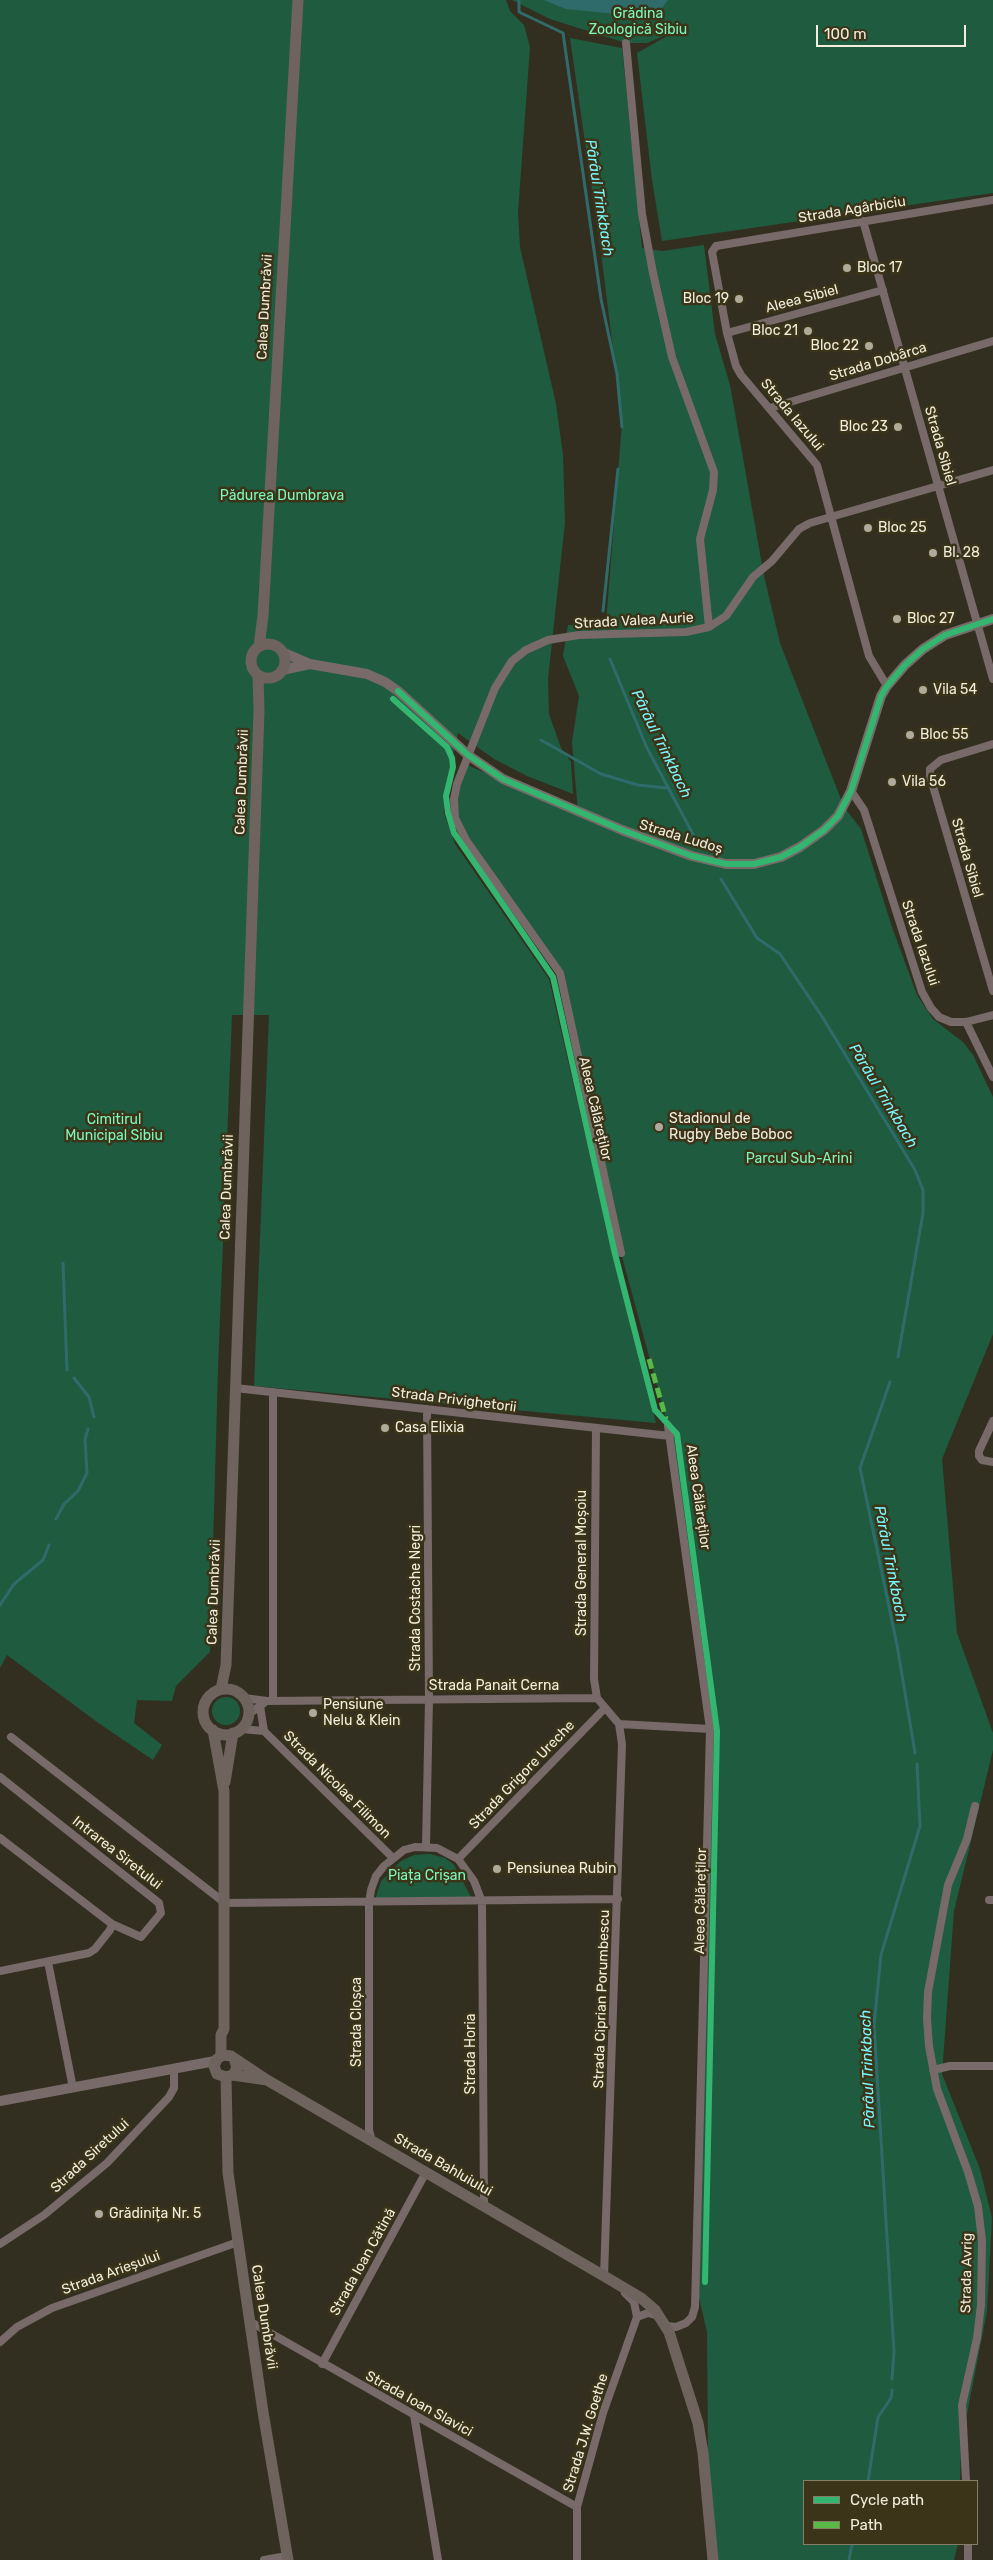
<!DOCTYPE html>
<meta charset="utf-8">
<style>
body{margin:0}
#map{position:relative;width:993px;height:2560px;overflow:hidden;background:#332f20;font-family:Rubik,sans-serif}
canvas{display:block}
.legend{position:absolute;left:803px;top:2480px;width:175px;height:65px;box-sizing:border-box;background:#3b3418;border:1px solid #847e67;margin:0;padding:6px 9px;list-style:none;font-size:15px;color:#f2eede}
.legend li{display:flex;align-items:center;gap:10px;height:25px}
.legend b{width:25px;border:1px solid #847e67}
.scale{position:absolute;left:816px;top:25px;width:150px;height:22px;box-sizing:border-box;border:2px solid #f2eede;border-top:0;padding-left:6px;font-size:15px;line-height:18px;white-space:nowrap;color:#f2eede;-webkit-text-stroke:4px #3b3418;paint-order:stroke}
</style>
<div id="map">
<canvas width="993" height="2560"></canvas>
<ul class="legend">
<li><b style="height:6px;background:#33b770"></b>Cycle path</li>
<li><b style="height:6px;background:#58b947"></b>Path</li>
</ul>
<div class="scale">100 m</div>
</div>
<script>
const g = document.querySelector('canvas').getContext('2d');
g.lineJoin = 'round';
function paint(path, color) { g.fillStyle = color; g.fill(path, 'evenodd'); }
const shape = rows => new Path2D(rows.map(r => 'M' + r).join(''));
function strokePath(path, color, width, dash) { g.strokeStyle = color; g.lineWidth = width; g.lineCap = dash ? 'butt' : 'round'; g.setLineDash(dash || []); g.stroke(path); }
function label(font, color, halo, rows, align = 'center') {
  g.font = font + ' Rubik,sans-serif'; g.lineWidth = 5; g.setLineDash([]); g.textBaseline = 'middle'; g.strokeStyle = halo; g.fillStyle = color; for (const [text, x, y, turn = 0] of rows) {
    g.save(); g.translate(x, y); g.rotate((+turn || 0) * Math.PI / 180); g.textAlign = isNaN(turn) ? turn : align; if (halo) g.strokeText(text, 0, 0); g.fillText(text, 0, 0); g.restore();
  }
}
paint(shape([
 [0,0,506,0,510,11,524,25,530,47,518,213,520,247,556,404,563,455,565,522,548,679,549,714,561,748,571,762,573,794,527,776,494,759,458,733,445,790,444,813,455,844,549,979,607,1229,656,1423,254,1386,269,1015,232,1015,218,1368,210,1652,176,1686,172,1701,137,1700,134,1723,162,1745,153,1760,97,1722,7,1655,0,1668],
 [512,0,993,0,993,193,662,241,652,180,637,53,678,30,647,43,626,43,550,19],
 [570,38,622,48,642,248,662,251,704,245,715,334,730,385,764,576,780,643,844,807,861,829,892,927,917,995,933,1019,963,1042,973,1055,993,1097,993,1334,942,1459,957,1633,993,1733,993,1750,954,1911,942,2074,980,2169,992,2218,987,2311,961,2445,960,2481,804,2481,804,2544,958,2544,954,2560,717,2560,708,2454,707,2332,696,2285,710,1729,668,1426,621,1253,563,982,466,840,454,808,467,765,578,812,572,742,579,696,563,656,568,625,606,623,622,423,602,260],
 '212 1711a14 14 0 1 1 28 0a14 14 0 1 1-28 0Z',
 [430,1854,445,1858,454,1865,471,1897,375,1900,381,1881,401,1861,414,1855]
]), '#1f5b3f');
paint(shape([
 [544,0,668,0,659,12,650,15,627,15,566,9]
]), '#306b6c');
strokePath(shape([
 [519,0,519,12,563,33,601,299,617,374,622,427],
 [603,611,618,469],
 [610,659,647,748,695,838],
 [541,740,601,774,638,785,667,788],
 [721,879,757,938,780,954,823,1018,915,1170,923,1190,923,1213,898,1357],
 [63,1263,67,1370],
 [74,1378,89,1397,94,1417],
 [890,1382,860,1468,897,1645,915,1753],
 [56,1519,64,1504,78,1491,87,1473,85,1439,88,1429],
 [0,1605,14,1584,43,1560,49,1545],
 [892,2379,894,2352,874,2025,881,1955,920,1826,917,1764],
 [868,2481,878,2417,891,2398,892,2390],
 [849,2560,852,2544]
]), '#306b6c', 3);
strokePath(shape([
 [626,43,642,214,653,273,672,357,714,472,713,490,700,539,709,627],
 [863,221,993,679],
 [727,333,883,290],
 [770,408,993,341],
 [887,686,869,656,817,465,741,375,736,366,727,333,712,252,716,246,993,200],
 [993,744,941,760,930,769,930,776,993,991],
 [851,791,864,810,922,992,931,1008,939,1017,951,1022,966,1022,993,1015],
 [966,1022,993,1077],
 [621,1253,560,973,466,840,455,818,454,799,457,784,495,688,512,661,526,650,548,640,579,635,686,632,709,627,726,616,753,577,772,561,799,529,810,523,993,470],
 [235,1388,670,1436],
 [993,1421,979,1451,979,1456,982,1460,993,1462],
 [596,1429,594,1679,597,1698],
 [244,1698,267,1701,597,1698,619,1724,710,1729],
 [273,1701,273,1392],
 [260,1706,264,1731,393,1858],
 [249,1714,264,1703],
 [241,1729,264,1731],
 [11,1737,225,1903,618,1899],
 [0,1777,159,1903,161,1913,141,1937,112,1924],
 [0,1838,112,1924,110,1930,95,1949,89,1953,0,1971],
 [426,1846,429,1699,427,1409],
 [458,1859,605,1708],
 [989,1900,993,1900],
 [48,1962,73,2088],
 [933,2070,950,2066,993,2066],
 [372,2141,369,2130,369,1903,371,1890,376,1876,384,1866,404,1850,415,1847,437,1848,458,1859,474,1881,482,1902,484,2206],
 [0,2244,44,2215,107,2163,169,2097,174,2088,174,2070],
 [607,2278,604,2276,622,1744,619,1724],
 [637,2317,648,2313,659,2316],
 [249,2321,577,2507],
 [667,2326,676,2327,686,2323,692,2317,695,2307,710,1729,668,1426],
 [0,2342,17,2327,52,2308,238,2242],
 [322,2364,426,2172],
 [414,2415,438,2560],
 [966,2481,962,2405,977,2338,981,2305,982,2241,978,2206,968,2172,937,2089,929,2046,927,2019,928,1992,948,1885,967,1839,975,1806],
 [264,2560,287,2556],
 [577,2560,577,2507,603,2413,637,2317,634,2302,625,2293],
 [968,2560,968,2544]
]), '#776a68', 8);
strokePath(shape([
 [282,652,310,664,367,674,385,682,398,691,468,755,503,779,622,830,692,856,726,864,754,864,781,857,800,847,824,830,838,816,851,791,881,696,887,686,905,665,923,649,945,635,993,619],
 [282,670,310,664],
 [0,2101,215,2061]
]), '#776a68', 10);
strokePath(shape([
 '251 661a17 17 0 1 1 34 0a17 17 0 1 1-34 0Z',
 [259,646,263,616,298,0],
 [221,1689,226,1665,259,711,258,675],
 '203 1712a23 23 0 1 1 46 0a23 23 0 1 1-46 0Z',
 [213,1730,224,1791,224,2029,221,2035,221,2056],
 [225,1782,233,1733],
 [234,2058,237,2068,233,2075,226,2077,217,2074,214,2066,217,2059,223,2055,231,2056,267,2080,604,2276,641,2298,655,2310,669,2332,698,2423,703,2453,713,2560],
 [233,2075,267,2080],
 [226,2077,228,2173,263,2412,288,2560]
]), '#6e635d', 11);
strokePath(shape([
 [649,1359,666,1419]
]), '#58b947', 5, [10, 5]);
strokePath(shape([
 [398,691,468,755,503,779,622,830,692,856,726,864,754,864,781,857,800,847,824,830,838,816,851,791,881,696,887,686,905,665,923,649,945,635,993,619],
 [393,699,447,747,452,758,453,767,446,796,448,813,454,833,553,977,615,1254,655,1410,677,1434,717,1731,705,2282]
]), '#33b770', 6);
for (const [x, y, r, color] of [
 [847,268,5,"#afab9c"],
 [739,299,5,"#afab9c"],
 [808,331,5,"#afab9c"],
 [869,346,5,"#afab9c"],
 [898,427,5,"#afab9c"],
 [868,528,5,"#afab9c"],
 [933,553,5,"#afab9c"],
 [897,619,5,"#afab9c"],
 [923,690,5,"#afab9c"],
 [910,735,5,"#afab9c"],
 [892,782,5,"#afab9c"],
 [659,1127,5,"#afab9c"],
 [385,1428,5,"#afab9c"],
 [313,1713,5,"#afab9c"],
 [497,1869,5,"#afab9c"],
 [99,2214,5,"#afab9c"]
]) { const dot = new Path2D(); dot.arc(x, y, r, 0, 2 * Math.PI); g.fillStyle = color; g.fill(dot); strokePath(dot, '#3b3418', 2); }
label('14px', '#7cf8bd', '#3b3418', [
 ["Grădina",638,14],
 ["Zoologică Sibiu",638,30],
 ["Pădurea Dumbrava",282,496],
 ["Cimitirul",114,1120],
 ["Municipal Sibiu",114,1136],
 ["Parcul Sub-Arini",799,1159],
 ["Piața Crișan",427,1876]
]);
label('14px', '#f2eede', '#3b3418', [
 ["Strada Agârbiciu",852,210,-9],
 ["Aleea Sibiel",802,299,-15],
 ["Calea Dumbrăvii",265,307,-87],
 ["Strada Dobârca",878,362,-17],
 ["Strada Iazului",792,415,50],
 ["Strada Sibiel",940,446,74],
 ["Strada Valea Aurie",634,621,-3],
 ["Calea Dumbrăvii",242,782,-88],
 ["Strada Ludoș",681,837,17],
 ["Strada Sibiel",967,858,74],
 ["Strada Iazului",920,943,71],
 ["Aleea Călăreților",595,1109,77],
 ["Calea Dumbrăvii",227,1187,-88],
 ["Strada Privighetorii",454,1400,7],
 ["Aleea Călăreților",698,1497,82],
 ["Strada General Moșoiu",582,1563,-90],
 ["Calea Dumbrăvii",214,1592,-88],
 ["Strada Costache Negri",416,1598,-90],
 ["Strada Panait Cerna",494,1686],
 ["Strada Grigore Ureche",522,1775,-46],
 ["Strada Nicolae Filimon",337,1785,45],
 ["Intrarea Siretului",117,1853,38],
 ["Aleea Călăreților",701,1901,-89],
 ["Strada Ciprian Porumbescu",602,1999,-88],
 ["Strada Cloșca",357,2022,-90],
 ["Strada Horia",471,2054,-90],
 ["Strada Siretului",90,2156,-43],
 ["Strada Bahluiului",443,2165,30],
 ["Strada Ioan Cătină",363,2262,-61],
 ["Strada Arieșului",111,2273,-20],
 ["Strada Avrig",967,2273,-89],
 ["Calea Dumbrăvii",264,2317,81],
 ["Strada Ioan Slavici",419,2404,29],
 ["Strada J.W. Goethe",586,2433,-73]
]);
label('14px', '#f2eede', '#3b3418', [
 ["Bloc 17",857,268],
 ["Bloc 19",729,299,"right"],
 ["Bloc 21",798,331,"right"],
 ["Bloc 22",859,346,"right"],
 ["Bloc 23",888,427,"right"],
 ["Bloc 25",878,528],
 ["Bl. 28",943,553],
 ["Bloc 27",907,619],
 ["Vila 54",933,690],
 ["Bloc 55",920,735],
 ["Vila 56",902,782],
 ["Stadionul de",669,1119],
 ["Rugby Bebe Boboc",669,1135],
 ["Casa Elixia",395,1428],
 ["Pensiune",323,1705],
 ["Nelu & Klein",323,1721],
 ["Pensiunea Rubin",507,1869],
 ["Grădinița Nr. 5",109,2214]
], 'left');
label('italic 15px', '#7af7fd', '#3b3418', [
 ["Pârâul Trinkbach",599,198,81],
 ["Pârâul Trinkbach",661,744,64],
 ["Pârâul Trinkbach",883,1096,59],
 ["Pârâul Trinkbach",890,1564,79],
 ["Pârâul Trinkbach",868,2069,-92]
]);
</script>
